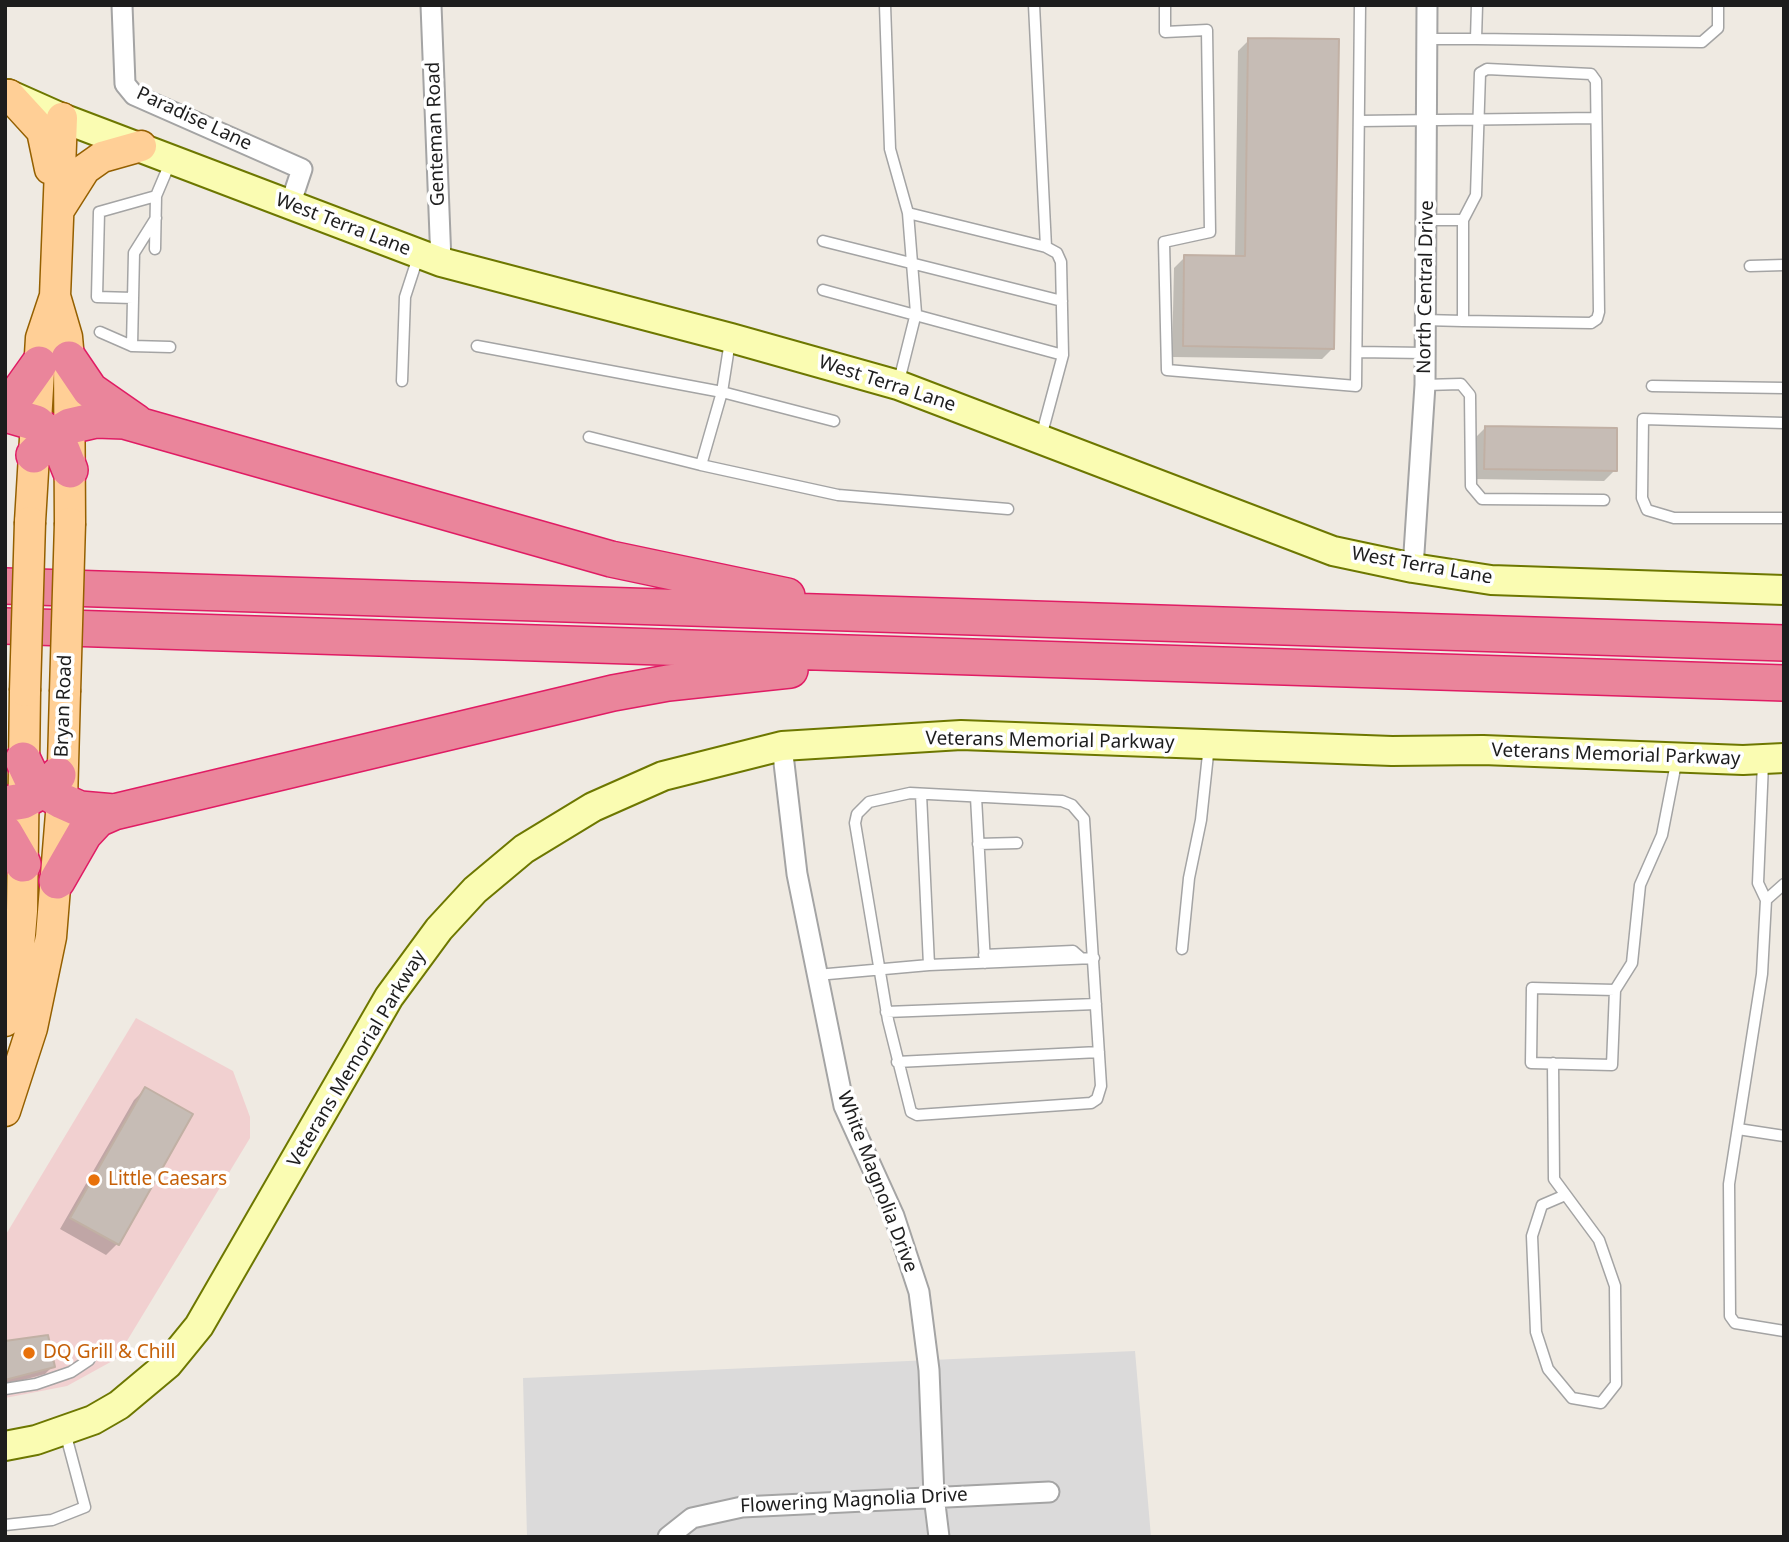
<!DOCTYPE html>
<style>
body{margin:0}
#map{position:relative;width:1789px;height:1542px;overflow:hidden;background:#efeae2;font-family:"Noto Sans",sans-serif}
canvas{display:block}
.frame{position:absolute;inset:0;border:7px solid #1d1d1d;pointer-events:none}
</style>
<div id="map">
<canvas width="1789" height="1542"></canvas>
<div class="frame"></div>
</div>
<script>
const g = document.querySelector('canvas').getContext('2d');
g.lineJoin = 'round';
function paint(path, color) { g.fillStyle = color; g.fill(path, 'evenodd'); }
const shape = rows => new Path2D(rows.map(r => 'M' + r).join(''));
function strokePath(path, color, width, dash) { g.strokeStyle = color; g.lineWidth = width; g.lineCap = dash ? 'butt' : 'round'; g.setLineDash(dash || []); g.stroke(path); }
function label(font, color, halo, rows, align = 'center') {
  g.font = font + ' "Noto Sans",sans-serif'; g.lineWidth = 7; g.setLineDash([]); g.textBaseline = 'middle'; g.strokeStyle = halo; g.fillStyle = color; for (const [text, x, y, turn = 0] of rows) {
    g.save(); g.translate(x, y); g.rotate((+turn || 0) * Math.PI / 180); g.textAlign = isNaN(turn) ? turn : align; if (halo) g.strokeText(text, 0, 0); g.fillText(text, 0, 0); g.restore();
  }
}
paint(shape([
 [1135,1351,1151,1537,527,1537,523,1378]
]), '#dbdada');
paint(shape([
 [136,1018,233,1071,250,1117,250,1138,116,1359,67,1386,5,1398,5,1236]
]), '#f1d0d0');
paint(shape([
 [1249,40,1333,348,1322,359,1172,357,1174,268,1185,257,1235,257,1238,51],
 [1485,428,1615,470,1604,481,1474,479,1474,439],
 [145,1089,191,1115,117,1244,106,1255,60,1229,134,1100],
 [5,1344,53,1366,45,1374,5,1385]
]), '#0003');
const building = shape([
 [1248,38,1339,39,1334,349,1183,346,1184,255,1245,256,1248,38],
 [1485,426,1617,428,1617,471,1484,469,1485,426],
 [145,1087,193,1114,119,1245,70,1218,145,1087],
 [48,1335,55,1367,5,1380,5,1341,48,1335]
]);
paint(building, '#c6bcb5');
strokePath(building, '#c1b0a4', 2);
const lane = shape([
 [885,5,890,149,908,213],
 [1034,5,1046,247],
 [1165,5,1165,32,1207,30,1210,232,1164,242,1167,370,1356,386,1360,5],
 [1427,39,1476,39,1477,5],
 [1476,39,1702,42,1718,28,1718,5],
 [1359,121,1596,118],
 [1427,220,1463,220],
 [823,241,1062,301],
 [155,249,156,196,170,163],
 [1750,266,1784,265],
 [823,290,1063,355],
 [133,298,97,297,99,212,156,196],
 [1424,320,1463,321,1591,323,1597,319,1599,312,1596,81,1591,74,1487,69,1480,73,1476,195,1463,220,1463,321],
 [100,332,132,346,170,347],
 [730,341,722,392,834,421],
 [132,346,134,253,156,218],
 [477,346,722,392,701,465,589,437],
 [1358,352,1424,353],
 [402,381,405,297,419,254],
 [899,381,916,313,908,213,1046,247,1057,253,1061,262,1063,355,1041,437],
 [1425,385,1461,384,1470,395,1471,486,1482,499,1604,500],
 [1652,386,1784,388],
 [1784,423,1643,419,1642,498,1647,510,1674,518,1784,518],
 [701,465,838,495,1008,509],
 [1763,763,1758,883,1766,900,1762,974,1729,1184,1730,1316,1735,1323,1784,1331],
 [910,793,1062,801,1072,805,1084,819,1101,1086,1097,1099,1091,1103,917,1115,911,1112,888,1020,855,823,857,814,869,802,910,793],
 [921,794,929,965],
 [976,797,985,963],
 [978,844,1017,843],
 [1766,900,1784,884],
 [1182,949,1189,878,1201,820,1209,745],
 [984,955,1073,951,1081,958],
 [817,975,929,965,1094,958],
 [1532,988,1615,990,1612,1065,1531,1063,1532,988],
 [1615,990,1632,963,1640,885,1662,835,1677,758],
 [886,1012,1096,1004],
 [897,1062,1099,1052],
 [1553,1063,1554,1179,1599,1240,1615,1286,1616,1384,1601,1403,1572,1398,1548,1369,1536,1332,1532,1236,1542,1205,1563,1196],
 [1738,1129,1784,1136],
 [5,1389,36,1384,71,1372,89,1360,93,1353],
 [5,1525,52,1520,85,1507,65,1432]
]);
const street = shape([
 [122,5,125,84,134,95,302,169,290,205],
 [431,5,441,262],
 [1413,568,1425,385,1427,5],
 [782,746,797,874,844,1106,894,1216,919,1292,929,1370,934,1496,939,1537],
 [668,1537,692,1518,742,1507,1049,1492]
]);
const secondary = shape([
 [8,94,62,118,441,262,731,338,898,385,1333,551,1413,568,1491,580,1784,590],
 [5,1446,36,1440,93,1420,119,1405,168,1364,199,1326,389,997,439,929,475,890,524,849,593,807,663,776,782,746,961,735,1392,751,1483,750,1743,760,1784,758]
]);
const primary = shape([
 [9,95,42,131,50,169],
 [59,210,85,169,102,157,141,146],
 [55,296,67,337,69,359,70,523],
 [30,522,41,338,55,296,62,118],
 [5,1021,17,971,22,911,25,691],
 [5,1111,32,1028,51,937,62,801,65,692]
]);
const highway = shape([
 [69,359,90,390,136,422],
 [5,405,17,395,39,364],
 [5,414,36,423,52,437,62,450,70,470],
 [34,455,52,437,70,426,96,420,124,421,611,559,787,596],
 [5,586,1784,643],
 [5,626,1784,683],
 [23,760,32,779,43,790,62,801,80,809,114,812],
 [5,804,23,801,43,790,58,775],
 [5,833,23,864],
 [57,881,84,834,98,819,114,812,613,693,668,683,790,670]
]);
strokePath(lane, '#a4a4a4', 13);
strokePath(street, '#a4a4a4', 23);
strokePath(secondary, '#6d7700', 32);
strokePath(primary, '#956000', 33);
strokePath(highway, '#e01c64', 38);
strokePath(lane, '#fff', 10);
strokePath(street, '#fff', 19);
strokePath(secondary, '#fafcb2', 28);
strokePath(primary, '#ffcf96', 30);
strokePath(highway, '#ea859b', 35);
const primaryBridge = shape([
 [25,691,30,522],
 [65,692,70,523]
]);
strokePath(primaryBridge, '#956000', 33, []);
strokePath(primaryBridge, '#ffcf96', 30);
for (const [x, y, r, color] of [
 [94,1180,7,"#e8710a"],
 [29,1353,7,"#e8710a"]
]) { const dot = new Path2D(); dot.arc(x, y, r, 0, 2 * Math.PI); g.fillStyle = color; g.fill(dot); strokePath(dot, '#fff', 2.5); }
label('19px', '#1d1d1d', '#fff', [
 ["Paradise Lane",194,119,25],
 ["Genteman Road",436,134,-92],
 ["West Terra Lane",343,225,21],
 ["North Central Drive",1426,287,-89],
 ["West Terra Lane",887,384,18],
 ["West Terra Lane",1422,566,10],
 ["Bryan Road",64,706,-88],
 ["Veterans Memorial Parkway",1050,741,1],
 ["Veterans Memorial Parkway",1616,755,2],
 ["Veterans Memorial Parkway",357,1059,-59],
 ["White Magnolia Drive",877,1182,69],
 ["Flowering Magnolia Drive",854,1501,-3]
]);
label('19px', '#c56008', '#fff', [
 ["Little Caesars",108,1180],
 ["DQ Grill & Chill",43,1353]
], 'left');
</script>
